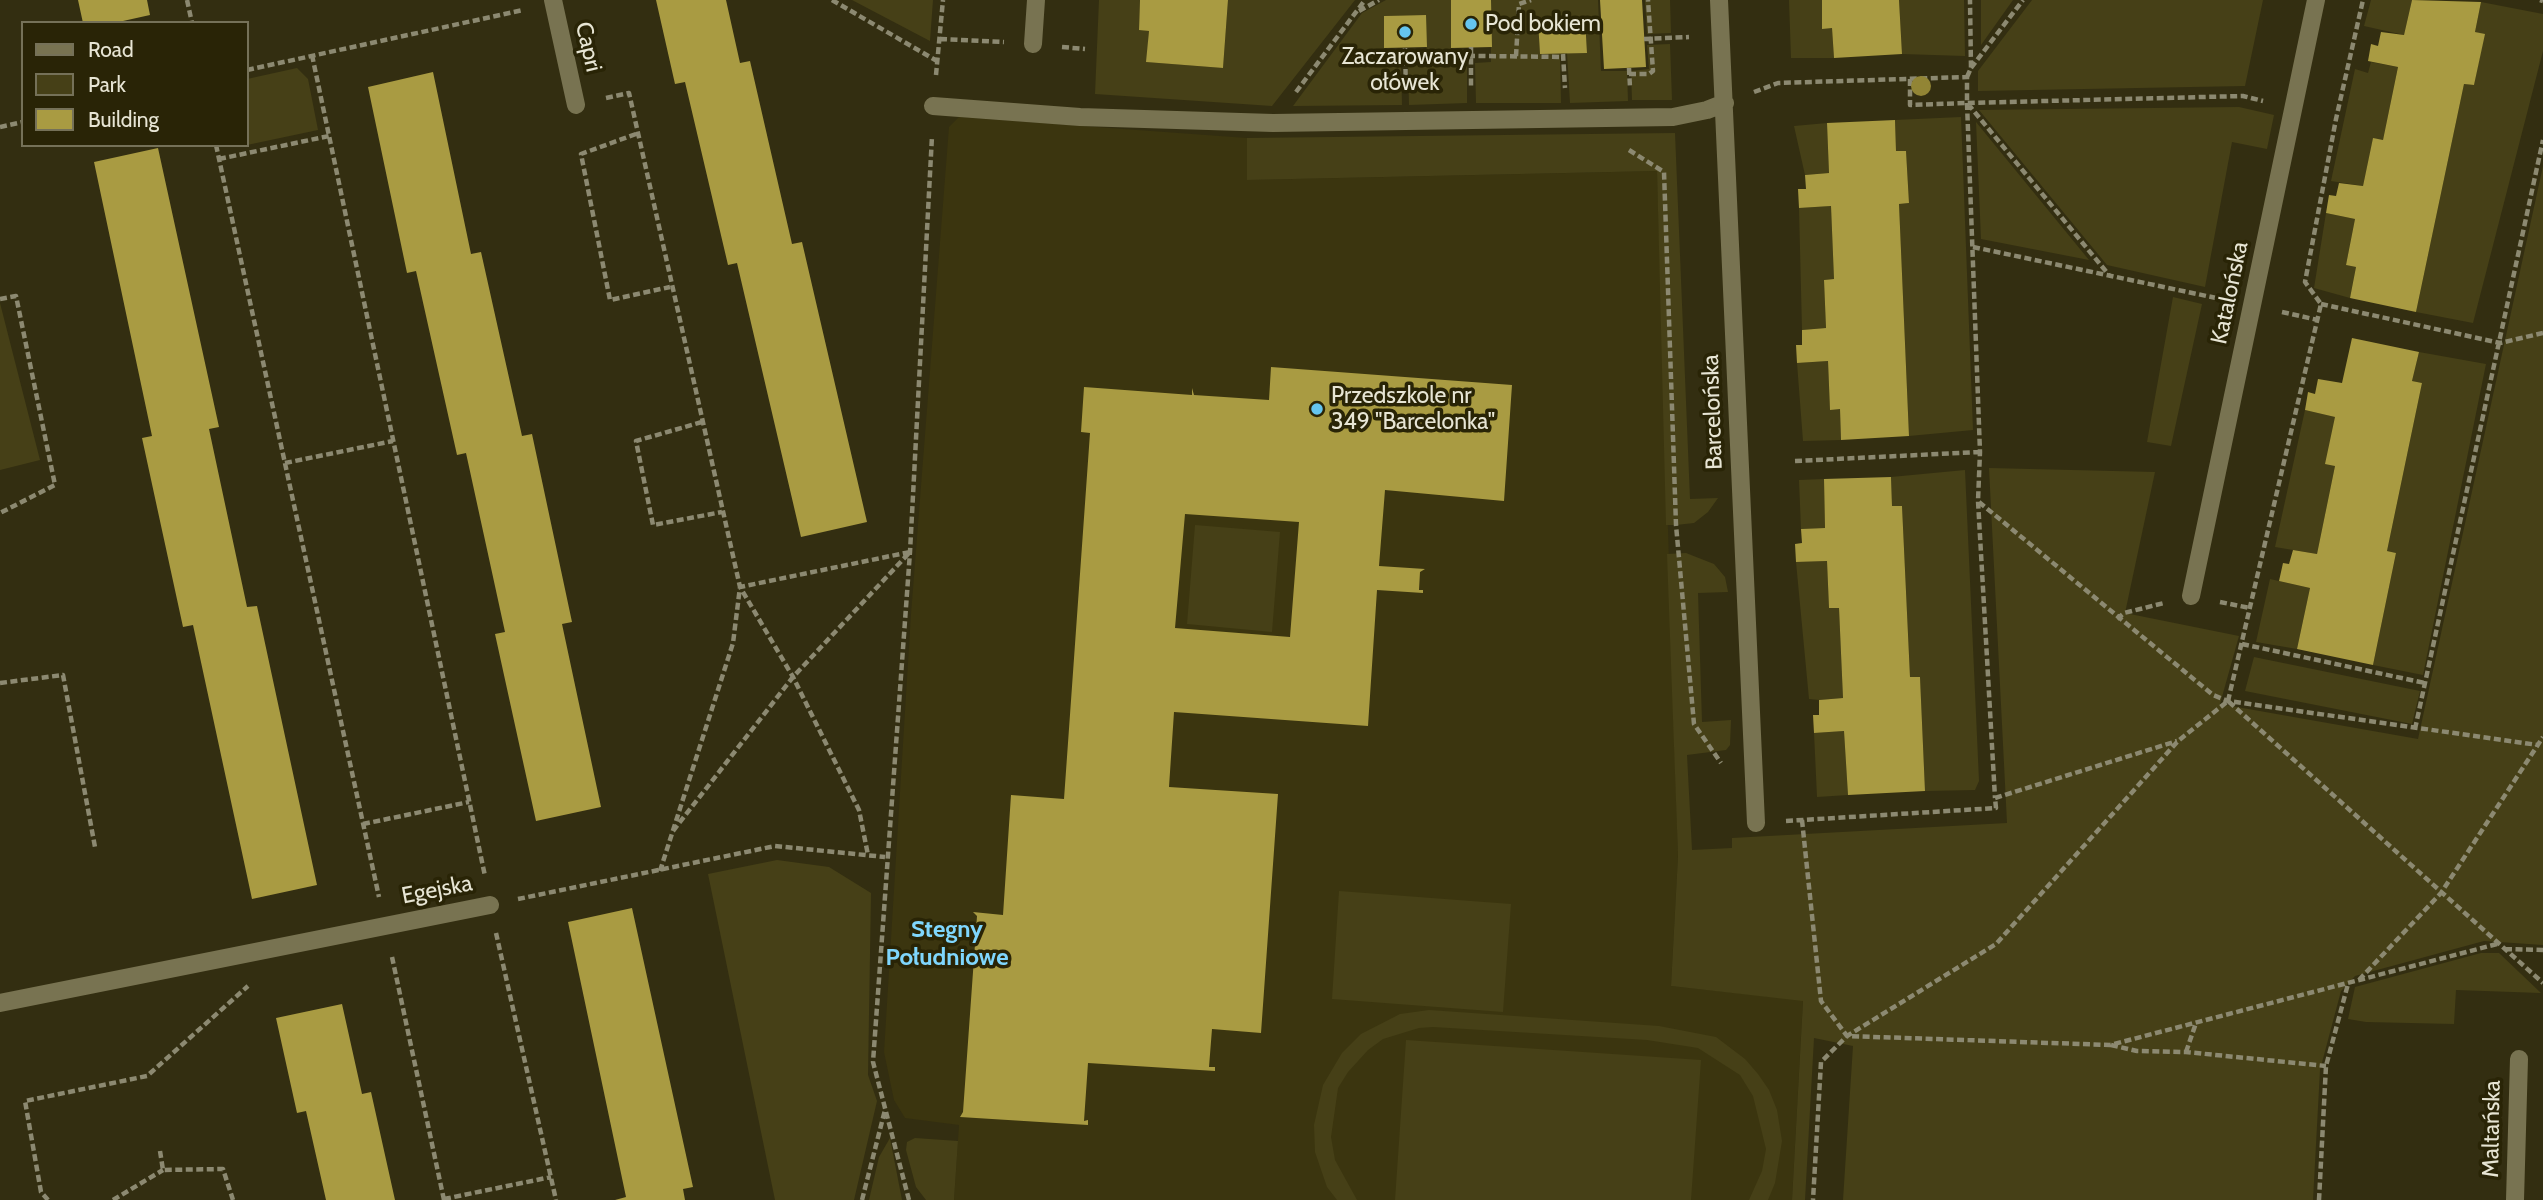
<!DOCTYPE html>
<meta charset="utf-8">
<style>
body{margin:0}
#map{position:relative;width:2543px;height:1200px;overflow:hidden;background:#332e11;font-family:Cabin,sans-serif}
canvas{display:block}
.legend{position:absolute;left:21px;top:21px;width:228px;height:126px;box-sizing:border-box;background:#292406;border:2px solid #757158;margin:0;padding:9px 12px;list-style:none;font-size:21px;color:#e7e5d4}
.legend li{display:flex;align-items:center;gap:14px;height:35px}
.legend b{width:35px;border:2px solid #757158}
</style>
<div id="map">
<canvas width="2543" height="1200"></canvas>
<ul class="legend">
<li><b style="height:9px;background:#787351"></b>Road</li>
<li><b style="height:19px;background:#464017"></b>Park</li>
<li><b style="height:19px;background:#a99b42"></b>Building</li>
</ul>
</div>
<script>
const g = document.querySelector('canvas').getContext('2d');
g.lineJoin = 'round';
function paint(path, color) { g.fillStyle = color; g.fill(path, 'evenodd'); }
const shape = rows => new Path2D(rows.map(r => 'M' + r).join(''));
function strokePath(path, color, width, dash) { g.strokeStyle = color; g.lineWidth = width; g.lineCap = dash ? 'butt' : 'round'; g.setLineDash(dash || []); g.stroke(path); }
function label(font, color, halo, rows, align = 'center') {
  g.font = font + ' Cabin,sans-serif'; g.lineWidth = 7; g.setLineDash([]); g.textBaseline = 'middle'; g.strokeStyle = halo; g.fillStyle = color; for (const [text, x, y, turn = 0] of rows) {
    g.save(); g.translate(x, y); g.rotate((+turn || 0) * Math.PI / 180); g.textAlign = isNaN(turn) ? turn : align; if (halo) g.strokeText(text, 0, 0); g.fillText(text, 0, 0); g.restore();
  }
}
paint(shape([
 [959,117,1247,138,1248,180,1657,171,1678,856,1671,986,1803,1000,1792,1200,954,1200,959,1125,905,1118,894,1100,884,1052,911,614,949,127]
]), '#3b350f');
paint(shape([
 [852,0,933,0,930,41],
 [1099,0,1140,0,1139,29,1149,31,1147,62,1223,68,1228,0,1355,0,1272,106,1095,94],
 [1386,0,1451,0,1451,62,1467,63,1467,103,1409,105,1408,63,1427,63,1425,15,1384,16,1385,64,1401,63,1402,105,1293,106,1362,13],
 [1491,0,1598,0,1601,71,1627,71,1628,101,1570,103,1567,53,1587,53,1585,18,1538,21,1540,54,1560,54,1561,103,1476,103,1475,63,1491,62],
 [1645,0,1670,0,1671,33,1647,34],
 [1789,0,1822,0,1822,28,1832,28,1834,58,1791,58],
 [1899,0,1964,0,1965,56,1902,54],
 [1981,0,2013,0,1981,45],
 [2032,0,2263,0,2245,86,1978,91,1978,71],
 [2371,0,2412,0,2404,35,2364,26],
 [2481,2,2543,14,2543,51,2473,323,2416,312,2464,84,2474,85,2484,35,2475,32],
 [1670,44,1672,100,1632,100,1631,71,1649,69,1647,45],
 [2371,62,2398,67,2383,140,2373,139,2363,186,2331,181,2355,69,2368,73],
 [297,68,308,79,318,130,247,145,247,79],
 [2239,107,2274,115,2267,149,2232,142,2205,287,2107,265,1979,110],
 [1961,117,1973,430,1909,436,1899,204,1909,203,1906,152,1896,151,1895,120],
 [1976,122,2089,260,1981,239],
 [1827,123,1829,173,1805,175,1794,126],
 [1675,133,1690,499,1718,498,1708,512,1694,523,1676,525,1666,525,1657,171,1247,180,1247,138],
 [2543,166,2543,945,2484,941,2355,976,2341,991,2320,1070,2313,1200,1843,1200,1853,1046,1814,1038,1805,1200,1792,1200,1803,1001,1671,986,1678,856,1667,554,1686,553,1714,564,1725,577,1728,592,1698,593,1702,722,1731,720,1730,745,1726,750,1687,755,1692,850,1732,848,1732,838,2007,823,1989,468,2155,472,2125,613,2239,636,2220,704,2418,739],
 [1831,206,1834,279,1824,280,1826,328,1802,330,1799,208],
 [2326,213,2355,219,2346,265,2356,267,2350,298,2314,288],
 [2173,297,2202,304,2171,446,2147,442],
 [0,303,40,460,0,470],
 [2419,352,2486,364,2423,675,2373,665,2396,553,2387,551,2422,383,2412,381],
 [1828,361,1830,409,1840,409,1841,440,1803,441,1797,363],
 [2305,410,2335,417,2335,466,2317,554,2275,547],
 [1965,470,1979,781,1975,790,1925,791,1920,677,1910,677,1902,506,1892,506,1891,477],
 [1824,479,1825,528,1801,529,1799,480],
 [1195,525,1280,532,1272,632,1187,624],
 [1827,561,1829,608,1839,608,1843,698,1819,700,1809,699,1796,562],
 [2270,579,2310,588,2297,649,2256,642],
 [2254,657,2420,691,2412,724,2245,691],
 [1844,731,1848,795,1817,797,1814,733],
 [777,860,829,867,871,893,868,1075,877,1101,854,1200,775,1200,708,874],
 [1339,891,1511,904,1503,1012,1332,999],
 [2481,953,2499,953,2541,993,2456,990,2454,1024,2366,1022,2348,1019,2355,987],
 [1429,1010,1659,1026,1716,1037,1745,1059,1758,1074,1769,1090,1777,1110,1782,1141,1775,1183,1768,1200,1749,1200,1762,1171,1766,1149,1753,1096,1740,1075,1698,1048,1647,1040,1433,1027,1419,1028,1383,1039,1368,1050,1348,1072,1338,1088,1331,1137,1335,1160,1357,1200,1337,1200,1327,1187,1315,1152,1314,1125,1323,1085,1342,1053,1361,1034,1400,1014],
 [1406,1040,1701,1060,1691,1200,1395,1200],
 [890,1138,902,1200,869,1200,879,1157],
 [915,1138,958,1141,954,1200,926,1200,916,1187,906,1150,907,1142]
]), '#464017');
paint(shape([
 [78,0,147,0,150,15,114,23,83,23],
 [656,0,726,0,740,63,750,61,792,244,802,242,867,522,801,537,737,263,728,265,685,82,675,84],
 [1140,0,1228,0,1223,68,1146,62,1149,31,1139,30],
 [1451,0,1491,0,1492,47,1451,48],
 [1600,0,1642,0,1646,67,1604,69],
 [1822,0,1899,0,1902,54,1834,58,1832,28,1822,29],
 [2412,0,2481,2,2475,32,2485,34,2474,85,2464,84,2416,312,2350,298,2356,267,2346,265,2355,219,2326,213,2329,195,2336,196,2339,183,2363,186,2373,138,2383,140,2398,67,2368,61,2371,44,2378,46,2381,32,2404,35],
 [1426,15,1427,47,1384,48,1384,16],
 [1585,18,1587,53,1540,54,1538,21],
 [433,72,471,254,481,252,522,436,532,434,572,622,562,624,601,807,536,821,495,634,505,632,466,453,457,455,416,271,407,273,368,87],
 [1895,120,1896,151,1906,151,1909,203,1899,204,1909,436,1841,440,1840,409,1830,410,1828,361,1797,363,1796,345,1802,345,1802,330,1826,328,1824,280,1834,279,1831,206,1799,208,1798,189,1806,189,1805,175,1829,173,1827,123],
 [158,148,219,427,209,429,247,607,257,606,317,885,252,899,193,625,183,627,142,438,152,436,94,162],
 [2352,338,2419,352,2412,381,2422,383,2387,551,2396,553,2373,665,2297,649,2310,588,2279,581,2283,563,2289,564,2293,550,2317,554,2335,466,2325,464,2335,417,2305,410,2308,392,2315,394,2318,379,2342,383],
 [1271,367,1512,385,1504,501,1385,490,1379,566,1425,569,1420,572,1419,590,1423,590,1423,593,1377,590,1368,726,1174,712,1169,787,1278,794,1261,1033,1212,1029,1209,1067,1215,1067,1215,1071,1088,1063,1084,1121,1088,1120,1088,1125,960,1117,963,1112,977,916,973,912,1003,915,1011,795,1064,799,1090,433,1081,432,1084,387,1192,395,1192,388,1194,395,1269,400],
 [1185,514,1299,522,1290,637,1175,628],
 [1891,477,1892,506,1902,506,1910,677,1920,677,1925,791,1848,795,1844,731,1814,733,1813,715,1819,715,1819,700,1843,698,1839,608,1829,608,1827,561,1796,562,1795,544,1802,543,1801,529,1825,528,1824,479],
 [632,908,693,1187,683,1189,685,1200,615,1200,626,1197,568,922],
 [342,1004,362,1094,371,1092,395,1200,326,1200,306,1111,297,1113,276,1018]
]), '#a99b42');
strokePath(shape([
 [187,0,192,23],
 [832,0,937,61],
 [2540,0,2543,1],
 [1359,11,1379,0],
 [940,39,1004,42],
 [1644,39,1689,37],
 [1062,47,1085,49],
 [1471,47,1471,88],
 [1405,48,1406,92],
 [1563,54,1565,88],
 [312,55,485,876],
 [1405,55,1563,57],
 [1516,56,1519,4,1531,0],
 [1629,68,1630,88],
 [1971,68,2023,0],
 [247,70,523,10],
 [1629,74,1649,74,1653,71,1648,0],
 [936,75,943,0],
 [1967,77,1971,68,1970,0],
 [1910,79,1910,105,1967,103],
 [1296,92,1365,0],
 [1754,92,1778,83,1967,77,1967,103,2243,96,2263,101],
 [606,98,629,93,740,587,793,677,859,810,868,855],
 [1967,103,1980,452,1978,501,1995,798],
 [1968,104,2109,275],
 [0,127,23,122],
 [636,134,581,154,610,300,670,287],
 [216,145,379,897],
 [1629,150,1664,172,1676,525,1694,724,1721,763],
 [219,159,329,136],
 [1973,247,2221,299],
 [0,299,16,296,55,485,0,513],
 [2321,304,2500,343,2543,333],
 [2282,312,2318,320],
 [702,422,636,441,653,525,722,512],
 [1795,461,1980,452],
 [285,463,393,441],
 [1979,502,2213,695,2228,701,2538,745],
 [2220,602,2250,608],
 [2117,619,2124,613,2164,603],
 [2242,644,2425,683],
 [0,683,63,675,95,847],
 [2228,701,2321,304,2305,282,2336,119,2363,0],
 [2415,729,2543,140],
 [1802,820,1821,1001,1847,1036,1821,1062,1813,1200],
 [1786,821,1996,808,1995,798,2177,741],
 [363,824,469,802],
 [673,831,793,677,910,552],
 [660,871,733,643,740,587,910,552],
 [518,899,775,846,885,857],
 [496,933,556,1200],
 [2497,944,2110,1045,1847,1036,1996,944,2178,741,2228,701,2543,983],
 [2505,949,2543,950],
 [392,957,444,1200],
 [2359,980,2441,893,2543,737],
 [2111,1045,2137,1051,2186,1052,2326,1066],
 [2186,1052,2196,1023],
 [160,1151,163,1170,223,1169,233,1200],
 [444,1199,551,1177],
 [48,1200,41,1192,25,1101,147,1076,248,986],
 [113,1200,163,1170],
 [862,1200,885,1110],
 [909,1200,873,1062,910,552,932,136],
 [2319,1200,2326,1066,2348,984]
]), '#8c8971', 4.5, [7, 3.5]);
strokePath(shape([
 [553,0,576,105],
 [1719,0,1756,823],
 [1033,44,1036,0],
 [933,106,1080,117,1273,123,1673,117,1707,110,1725,103],
 [2191,596,2316,0],
 [0,1003,490,905],
 [2515,1200,2519,1059]
]), '#787351', 18);
g.fillStyle = '#928535';
for (const [x, y] of [
 [1921,86]
]) { g.beginPath(); g.arc(x, y, 10, 0, 2 * Math.PI); g.fill(); }
for (const [x, y, r, color] of [
 [1471,24,7,"#65c5ee"],
 [1405,32,7,"#65c5ee"],
 [1317,409,7,"#65c5ee"]
]) { const dot = new Path2D(); dot.arc(x, y, r, 0, 2 * Math.PI); g.fillStyle = color; g.fill(dot); strokePath(dot, '#292406', 2.5); }
label('23px', '#e7e5d4', '#292406', [
 ["Pod bokiem",1485,24],
 ["Zaczarowany",1405,57,"center"],
 ["ołówek",1405,83,"center"],
 ["Przedszkole nr",1331,396],
 ["349 \"Barcelonka\"",1331,422]
], 'left');
label('23px', '#e7e5d4', '#292406', [
 ["Capri",588,47,77],
 ["Katalońska",2230,293,-78],
 ["Barcelońska",1713,412,-92],
 ["Egejska",437,890,-11],
 ["Maltańska",2492,1129,-89]
]);
label('bold 24px', '#7fd6fd', '#292406', [
 ["Stegny",947,930],
 ["Południowe",947,958]
]);
</script>
